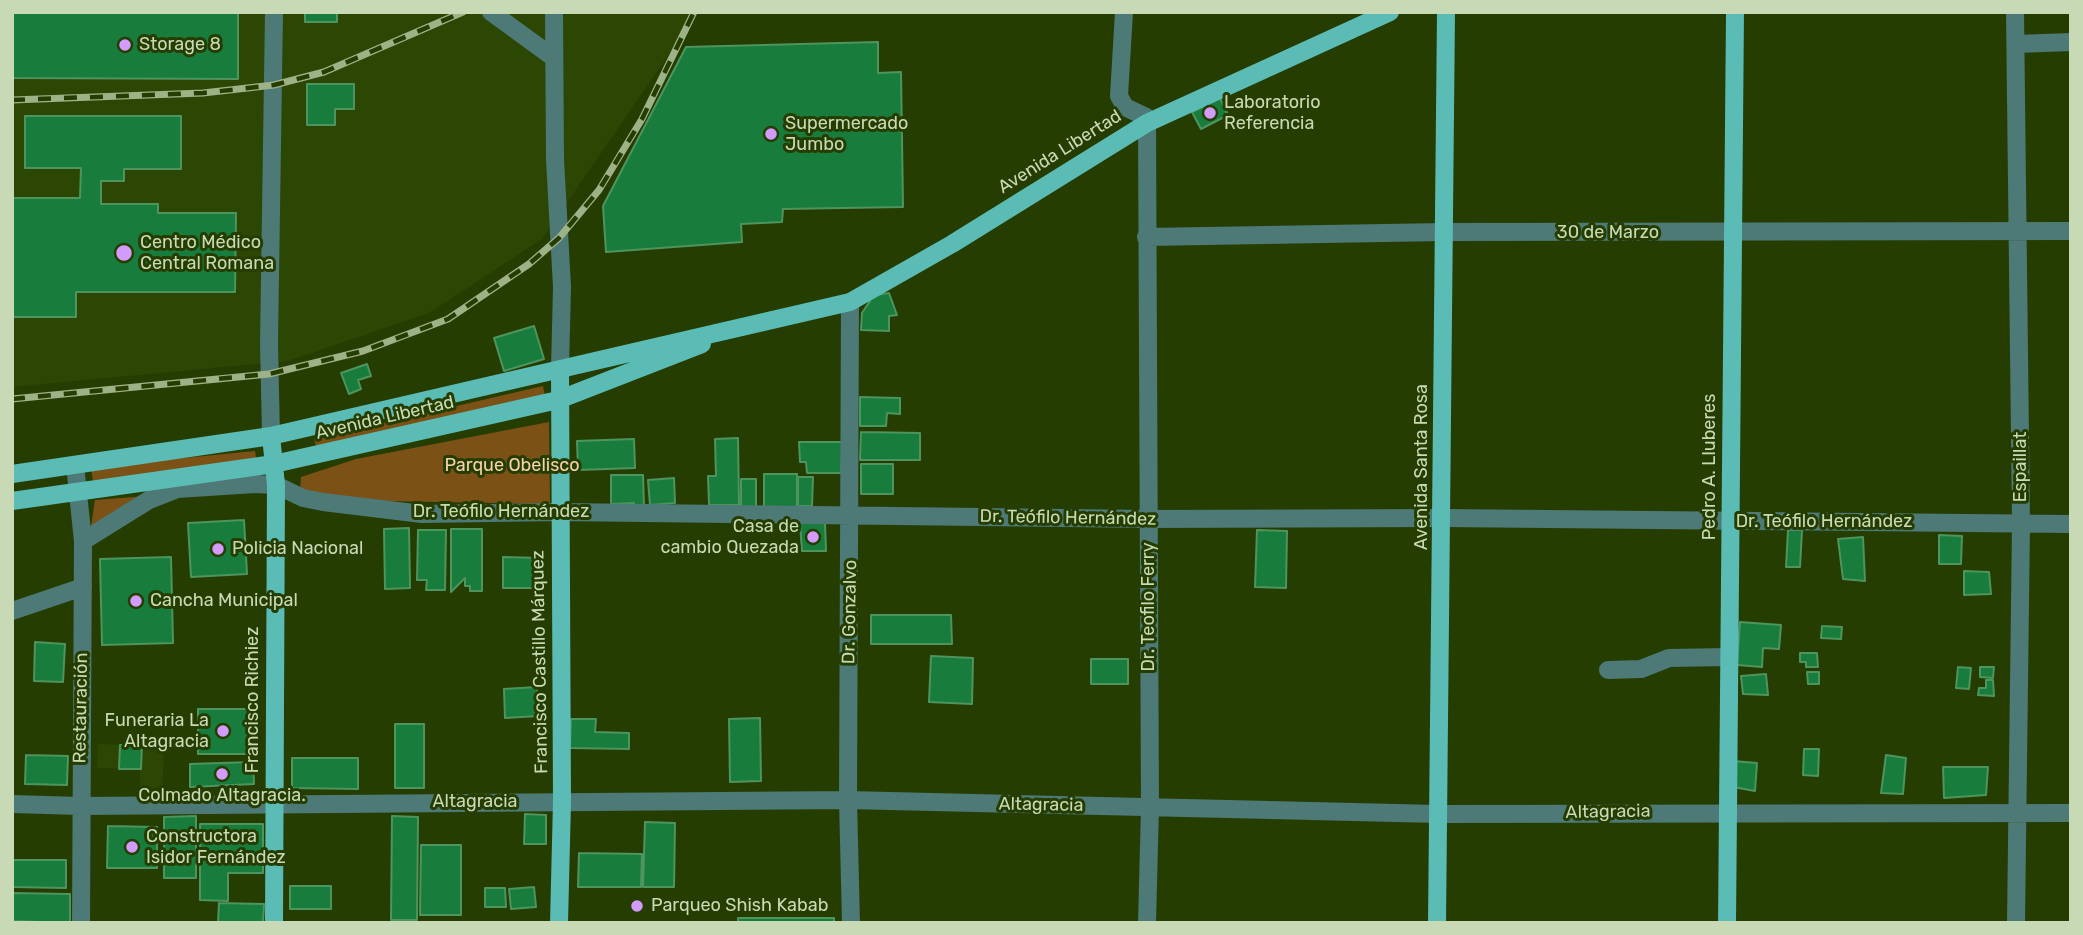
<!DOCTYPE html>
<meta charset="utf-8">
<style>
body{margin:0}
#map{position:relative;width:2083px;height:935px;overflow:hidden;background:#263d02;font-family:Rubik,sans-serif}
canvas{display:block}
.frame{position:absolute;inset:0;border:14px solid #c7dab5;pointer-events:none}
</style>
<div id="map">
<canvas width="2083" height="935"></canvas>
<div class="frame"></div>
</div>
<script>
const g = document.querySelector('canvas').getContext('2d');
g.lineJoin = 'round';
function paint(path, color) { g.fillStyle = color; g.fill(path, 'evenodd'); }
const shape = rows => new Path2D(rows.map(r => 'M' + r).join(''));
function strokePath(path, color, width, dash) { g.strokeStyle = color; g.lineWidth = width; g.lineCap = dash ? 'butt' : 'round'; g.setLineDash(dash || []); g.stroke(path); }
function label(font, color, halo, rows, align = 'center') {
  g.font = font + ' Rubik,sans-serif'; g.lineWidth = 6; g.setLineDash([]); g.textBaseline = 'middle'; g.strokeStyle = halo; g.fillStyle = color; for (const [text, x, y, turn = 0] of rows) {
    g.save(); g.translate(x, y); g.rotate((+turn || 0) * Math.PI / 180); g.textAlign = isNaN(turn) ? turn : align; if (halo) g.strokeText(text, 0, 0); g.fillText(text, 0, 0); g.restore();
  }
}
paint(shape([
 [12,12,698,12,542,239,429,313,288,361,12,387],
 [98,744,164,746,162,800,140,800,140,769,97,768]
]), '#2c4604');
paint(shape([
 [543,386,547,406,319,456,314,439],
 [549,422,550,504,325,500,300,492,301,477,356,459],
 [255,451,258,470,94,489,91,467],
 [147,496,90,533,95,500]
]), '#7b5115');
const building = shape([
 [12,12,238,12,238,79,12,78,12,12],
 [305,12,337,12,337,22,305,22,305,12],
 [878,42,878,73,901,72,903,207,783,209,782,222,741,224,742,242,606,252,603,206,686,47,878,42],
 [307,84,354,84,354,109,335,109,335,125,307,125,307,84],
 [1220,98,1228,115,1201,129,1192,112,1220,98],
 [25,116,181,116,181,169,124,169,124,181,101,181,101,204,158,204,158,213,236,213,235,292,76,292,76,317,12,317,12,198,80,198,81,168,25,168,25,116],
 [889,293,897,315,889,316,889,331,861,330,862,313,874,295,889,293],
 [534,326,544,359,504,371,494,338,534,326],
 [367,364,371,376,358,380,361,389,349,394,341,373,367,364],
 [860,397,900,398,900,414,887,413,886,426,860,426,860,397],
 [861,432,920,433,920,460,860,460,861,432],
 [738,438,739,505,709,505,708,476,716,476,715,439,738,438],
 [634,439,635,468,578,470,577,441,634,439],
 [799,442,843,442,841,473,807,473,806,462,800,462,799,442],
 [861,464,893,464,893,494,861,494,861,464],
 [764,474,797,474,797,508,764,508,764,474],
 [611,475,643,475,644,508,634,508,634,503,611,504,611,475],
 [798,477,813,477,812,506,798,506,798,477],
 [674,478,675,503,650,505,648,480,674,478],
 [741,479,756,479,756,508,741,508,741,479],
 [244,520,247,574,191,577,188,523,244,520],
 [800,523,825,523,826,551,802,551,800,523],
 [409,528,410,588,385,589,384,529,409,528],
 [451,529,482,529,482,591,470,591,470,586,465,586,465,578,451,592,451,529],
 [418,530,446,530,445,590,426,590,427,580,417,580,418,530],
 [1257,530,1287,531,1286,588,1255,587,1257,530],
 [1788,530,1802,530,1800,567,1786,567,1788,530],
 [1939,535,1962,536,1961,564,1939,564,1939,535],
 [1863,537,1865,581,1843,579,1838,539,1863,537],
 [171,557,173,643,102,645,100,559,171,557],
 [503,557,540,558,540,588,503,588,503,557],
 [1964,571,1989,572,1991,594,1964,595,1964,571],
 [871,615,951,615,952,644,871,644,871,615],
 [1740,622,1781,625,1779,649,1763,648,1762,667,1737,665,1740,622],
 [1822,626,1842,627,1841,639,1821,638,1822,626],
 [35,642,65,644,63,682,34,681,35,642],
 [1800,653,1817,653,1818,667,1806,667,1806,662,1800,662,1800,653],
 [931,656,973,658,972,704,929,702,931,656],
 [1091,659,1128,659,1128,684,1091,684,1091,659],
 [1958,667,1971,668,1969,689,1956,688,1958,667],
 [1980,667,1994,667,1993,678,1980,677,1980,667],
 [1807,672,1819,672,1819,684,1808,684,1807,672],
 [1766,674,1768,695,1743,694,1741,676,1766,674],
 [1986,680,1993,680,1994,696,1978,695,1979,688,1986,688,1986,680],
 [537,687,538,716,505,718,504,689,537,687],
 [198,709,248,709,248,754,198,754,198,709],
 [760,718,761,781,730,782,729,719,760,718],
 [571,719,596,719,595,732,629,733,629,749,570,748,571,719],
 [395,724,424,724,424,788,395,788,395,724],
 [120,745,142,745,141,769,119,769,120,745],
 [1804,749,1819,749,1818,776,1803,775,1804,749],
 [26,755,68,756,67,785,25,784,26,755],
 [1886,755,1906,758,1903,794,1881,793,1886,755],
 [292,758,358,758,358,789,292,788,292,758],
 [1733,761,1757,763,1755,791,1733,787,1733,761],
 [253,762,254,784,190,787,190,764,253,762],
 [1943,767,1988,767,1986,795,1944,798,1943,767],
 [525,814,546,815,546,844,524,844,525,814],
 [196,816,196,878,164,878,164,817,196,816],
 [392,816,418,817,417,920,391,920,392,816],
 [645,822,675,823,674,887,643,887,645,822],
 [200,824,263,824,263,873,228,873,228,901,200,900,200,824],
 [108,826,157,827,157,868,107,868,108,826],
 [421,845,461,845,461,915,420,915,421,845],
 [579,853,642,854,641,887,578,887,579,853],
 [12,860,66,860,66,888,12,887,12,860],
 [290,886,331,886,331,909,290,909,290,886],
 [534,887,536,907,511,909,509,889,534,887],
 [485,888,505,888,506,907,485,907,485,888],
 [12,893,70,894,70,923,12,921,12,893],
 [219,903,264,904,263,923,218,923,219,903],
 [738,918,834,918,834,923,738,923,738,918]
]);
paint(building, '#187c3c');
strokePath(building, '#4e945e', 2);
strokePath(shape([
 [491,12,554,58],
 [554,12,555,159,562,287,560,369],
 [1124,12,1119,96,1125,107,1146,117,1147,123,1150,807,1147,923],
 [2015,12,2021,524,2016,923],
 [2016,44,2071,42],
 [1146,237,1444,232,2071,231],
 [850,302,848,800,851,923],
 [271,436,269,343,274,12],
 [75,465,83,541,81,923],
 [83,541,149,500,177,489,255,484,276,485,303,498,323,502,422,514,559,512,1149,519,1443,518,2071,524],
 [12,611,83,587],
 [1608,670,1641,669,1669,658,1729,657],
 [12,804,80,806,848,800,1438,814,2071,813]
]), '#4d7976', 18);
strokePath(shape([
 [271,436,276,485,274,923],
 [12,474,271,436,850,302,952,244,1147,123,1390,12],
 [12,501,274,464,558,400,702,344],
 [559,923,562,802,560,369],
 [1437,923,1446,12],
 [1727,923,1735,12]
]), '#5bbcb6', 18);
const rail = shape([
 [12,100,203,93,274,85,324,72,463,12],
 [12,399,269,374,363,351,448,319,529,264,559,238,599,190,642,119,694,12]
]);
strokePath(rail, '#9eb287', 7);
strokePath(rail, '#263d02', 4.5, [13]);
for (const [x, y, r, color] of [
 [125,45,7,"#d39cfc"],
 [1210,113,7,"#d39cfc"],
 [771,134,7,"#d39cfc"],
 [124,253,9,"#d39cfc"],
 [813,537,7,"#d39cfc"],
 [218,549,7,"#d39cfc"],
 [136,601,7,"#d39cfc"],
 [223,731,7,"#d39cfc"],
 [222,774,7,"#d39cfc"],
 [132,847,7,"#d39cfc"],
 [637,906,7,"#d39cfc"]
]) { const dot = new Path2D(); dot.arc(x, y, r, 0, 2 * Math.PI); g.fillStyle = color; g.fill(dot); strokePath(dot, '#263d02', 2.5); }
label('18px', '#c7dab5', '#263d02', [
 ["Storage 8",139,45],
 ["Laboratorio",1224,103],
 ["Referencia",1224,124],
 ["Supermercado",785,124],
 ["Jumbo",785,145],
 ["Centro Médico",140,243],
 ["Central Romana",140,264],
 ["Casa de",799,527,"right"],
 ["cambio Quezada",799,548,"right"],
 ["Policia Nacional",232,549],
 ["Cancha Municipal",150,601],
 ["Funeraria La",209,721,"right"],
 ["Altagracia",209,742,"right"],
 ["Colmado Altagracia.",222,796,"center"],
 ["Constructora",146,837],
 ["Isidor Fernández",146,858],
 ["Parqueo Shish Kabab",651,906]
], 'left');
label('18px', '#c7dab5', '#263d02', [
 ["Avenida Libertad",1060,152,-32],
 ["30 de Marzo",1608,233],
 ["Avenida Libertad",385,418,-13],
 ["Avenida Santa Rosa",1422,467,-90],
 ["Pedro A. Lluberes",1710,467,-90],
 ["Espaillat",2021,467,-90],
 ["Dr. Teófilo Hernández",501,512],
 ["Dr. Teófilo Hernández",1068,518,1],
 ["Dr. Teófilo Hernández",1824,522],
 ["Dr. Teofilo Ferry",1149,607,-90],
 ["Dr. Gonzalvo",850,612,-89],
 ["Francisco Castillo Márquez",540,662,-91],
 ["Francisco Richiez",253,700,-90],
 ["Restauración",81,708,-89],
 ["Altagracia",475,802],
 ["Altagracia",1041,805,1],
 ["Altagracia",1608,812,-1]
]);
label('18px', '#f5d2ab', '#263d02', [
 ["Parque Obelisco",512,466]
]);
</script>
